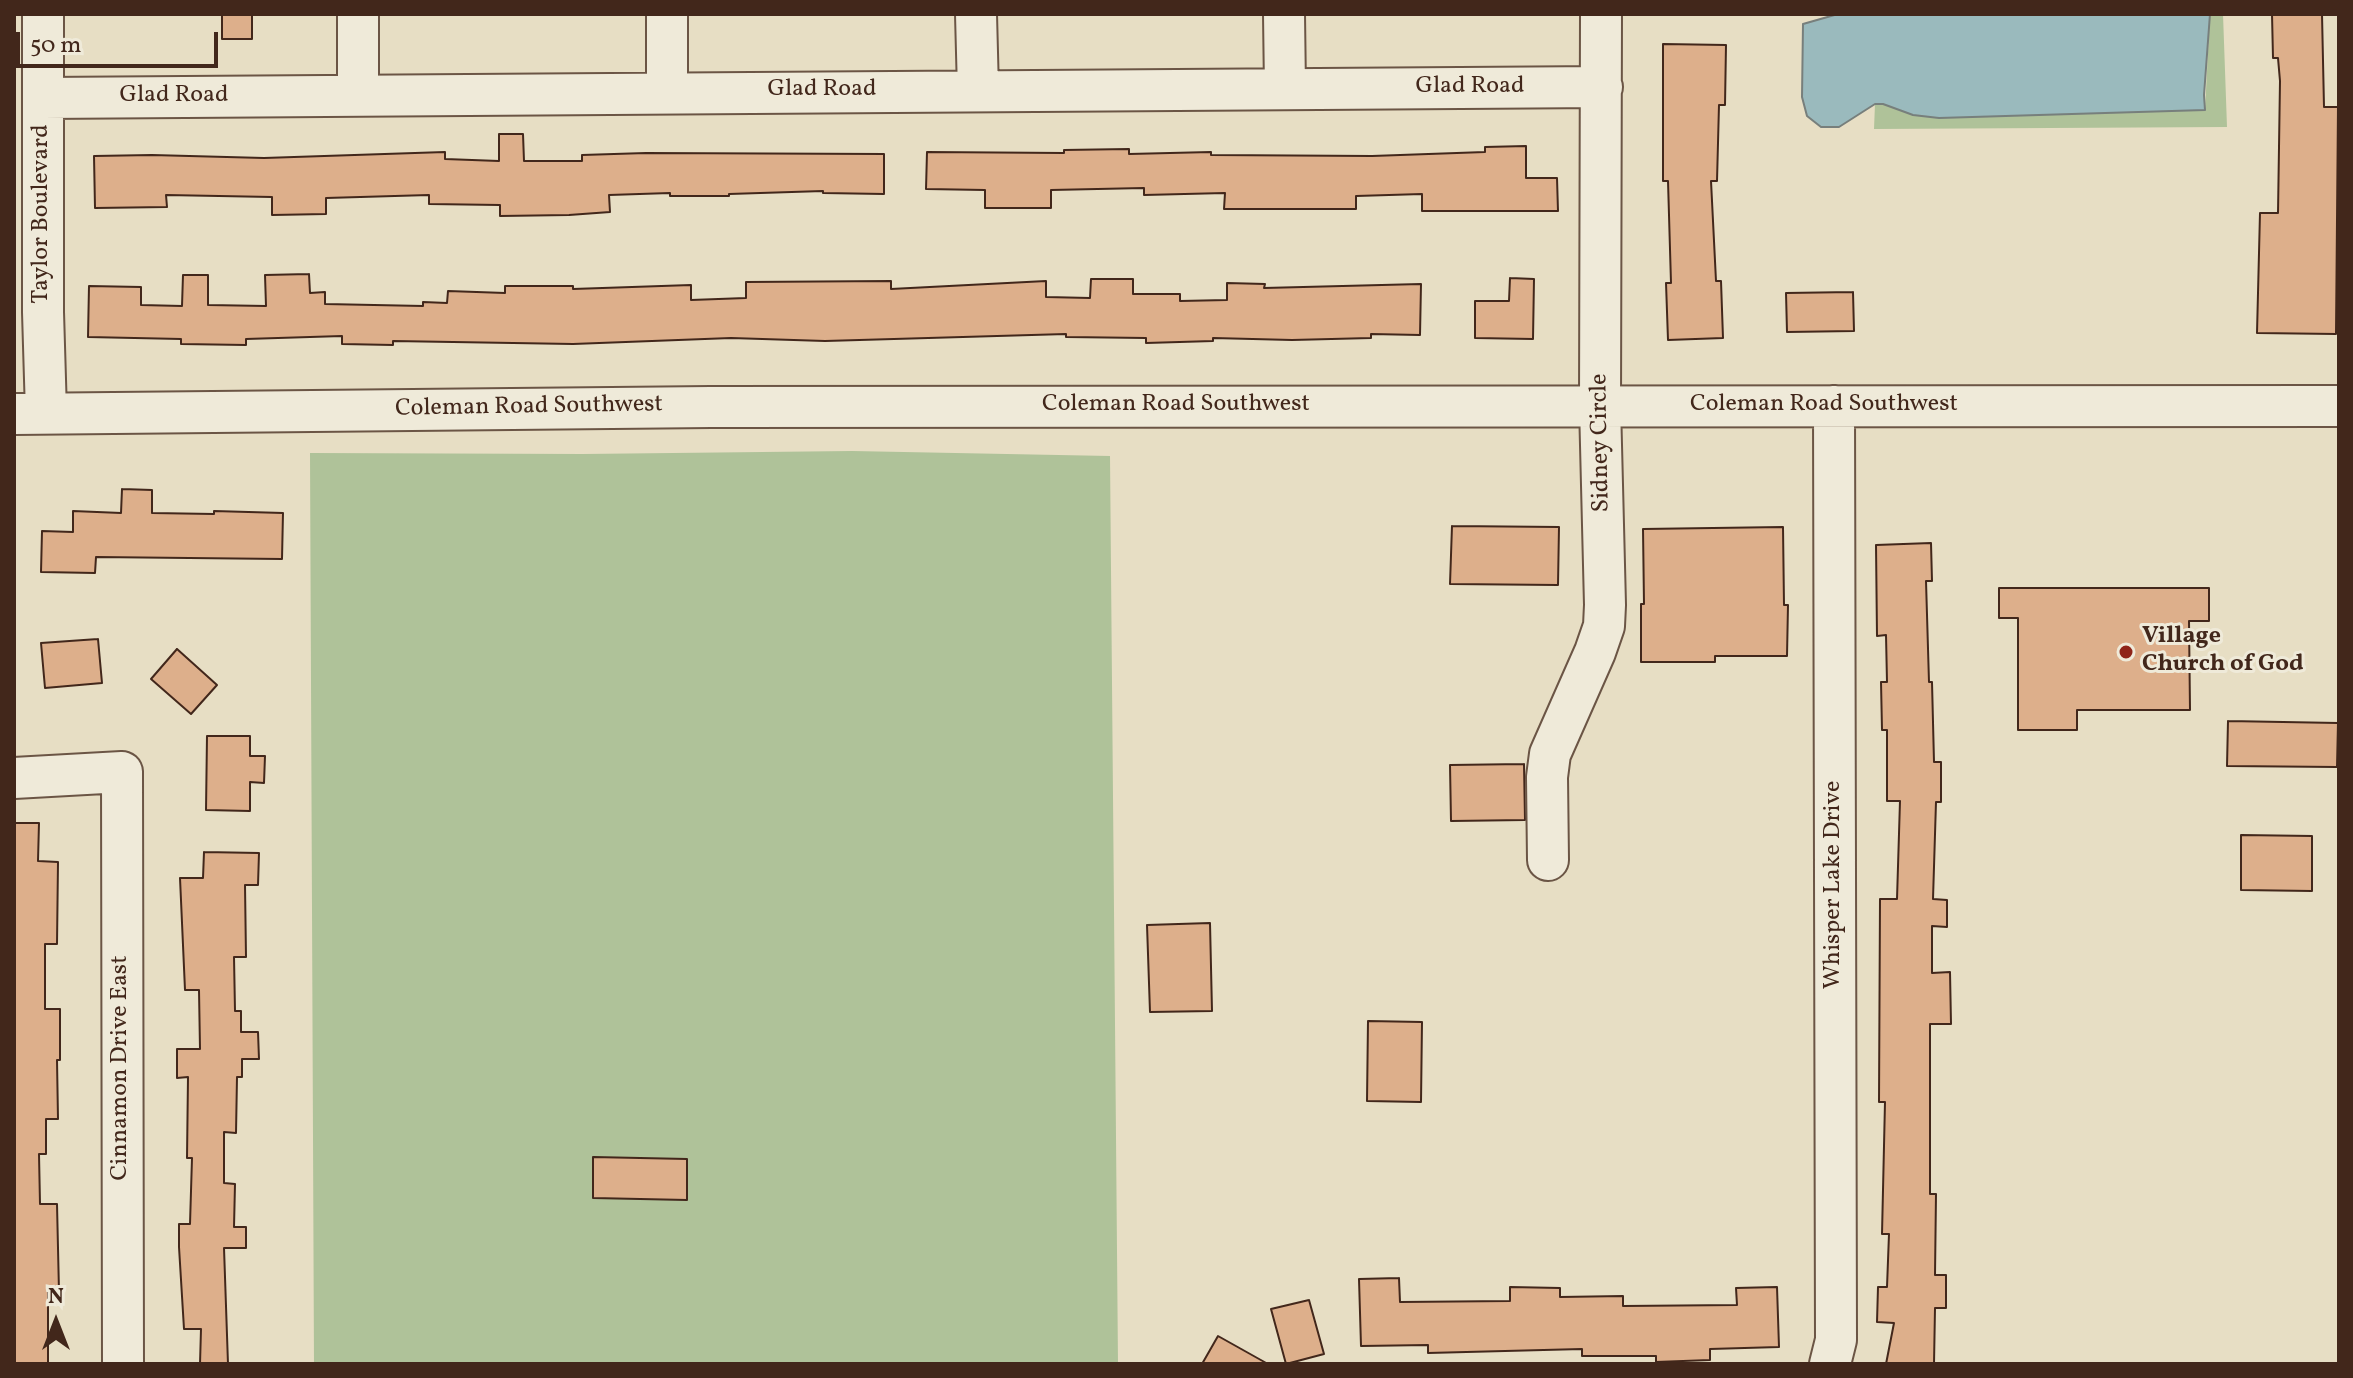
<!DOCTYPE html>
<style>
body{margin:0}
#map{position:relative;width:2353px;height:1378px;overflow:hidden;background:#e7dec4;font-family:Vollkorn,serif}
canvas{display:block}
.frame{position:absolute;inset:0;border:16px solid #42271b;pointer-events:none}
.north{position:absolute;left:16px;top:1282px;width:80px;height:80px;-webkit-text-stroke:6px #efead9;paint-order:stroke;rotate:0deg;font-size:22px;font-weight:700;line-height:32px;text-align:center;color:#42271b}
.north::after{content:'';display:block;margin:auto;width:28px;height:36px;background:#42271b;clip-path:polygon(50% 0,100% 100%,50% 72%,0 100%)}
.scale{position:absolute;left:16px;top:32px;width:202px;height:36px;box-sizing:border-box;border:4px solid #42271b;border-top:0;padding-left:10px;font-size:24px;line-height:28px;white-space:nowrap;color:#42271b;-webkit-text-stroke:6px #efead9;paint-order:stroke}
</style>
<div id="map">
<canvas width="2353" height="1378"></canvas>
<div class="frame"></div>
<div class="north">N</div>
<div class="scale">50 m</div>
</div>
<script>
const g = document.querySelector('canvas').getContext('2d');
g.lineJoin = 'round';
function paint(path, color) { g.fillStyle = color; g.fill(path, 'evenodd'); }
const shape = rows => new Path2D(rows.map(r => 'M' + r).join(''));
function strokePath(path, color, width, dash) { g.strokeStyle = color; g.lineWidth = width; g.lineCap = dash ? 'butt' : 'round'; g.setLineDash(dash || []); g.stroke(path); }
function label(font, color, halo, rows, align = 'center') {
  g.font = font + ' Vollkorn,serif'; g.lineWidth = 6; g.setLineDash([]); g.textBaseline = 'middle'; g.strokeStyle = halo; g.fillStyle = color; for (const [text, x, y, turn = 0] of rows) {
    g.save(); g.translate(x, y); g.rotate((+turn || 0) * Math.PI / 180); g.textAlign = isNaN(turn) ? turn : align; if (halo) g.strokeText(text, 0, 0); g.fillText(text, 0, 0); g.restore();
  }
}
paint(shape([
 [2210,14,2223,14,2227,127,1874,129,1875,104,1883,104,1913,115,1939,118,2205,110],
 [852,451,1110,456,1118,1364,314,1364,310,453,583,454]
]), '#afc299');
const water = shape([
 [1838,14,2210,14,2204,95,2205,110,1939,118,1913,115,1883,104,1875,104,1839,127,1821,127,1807,116,1802,97,1803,24,1838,14]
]);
paint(water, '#9ababd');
strokePath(water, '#777f7c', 2);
const building = shape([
 [222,14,252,14,252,39,222,39,222,14],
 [2272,14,2322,14,2324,107,2338,107,2336,334,2257,333,2260,213,2278,213,2280,81,2278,58,2273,58,2272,14],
 [1663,44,1726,45,1725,105,1719,105,1717,181,1711,181,1716,281,1721,281,1723,338,1668,340,1666,283,1671,283,1668,181,1663,181,1663,44],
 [499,134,523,134,524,161,582,161,582,155,646,153,884,154,884,194,823,193,823,191,729,194,729,196,670,196,670,193,609,195,610,212,569,215,500,216,500,205,429,204,429,195,326,198,326,214,272,215,272,197,166,195,167,207,95,208,94,156,152,155,264,158,445,152,445,159,499,161,499,134],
 [1526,146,1526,178,1557,178,1558,211,1422,211,1422,194,1356,196,1356,209,1224,209,1225,193,1144,195,1144,188,1051,190,1051,208,985,208,985,190,926,189,927,152,1064,153,1064,150,1129,149,1129,154,1211,152,1211,155,1372,156,1485,152,1485,147,1526,146],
 [309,274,310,293,325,292,325,304,423,306,423,302,447,303,448,291,505,293,505,286,573,286,573,289,691,285,691,300,746,298,746,282,891,281,891,289,1046,281,1046,297,1090,298,1091,279,1133,279,1133,294,1180,294,1180,301,1227,300,1227,283,1265,284,1264,288,1421,284,1420,335,1371,334,1371,338,1292,340,1213,338,1213,341,1146,343,1146,338,1066,337,1066,334,825,341,731,338,573,344,393,341,393,345,342,344,342,336,246,339,246,345,181,344,181,339,88,337,89,286,141,287,141,305,182,306,183,275,208,275,208,305,266,306,265,275,309,274],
 [1510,278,1534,279,1533,339,1475,338,1475,301,1509,301,1510,278],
 [1853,292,1854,331,1787,332,1786,293,1853,292],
 [122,489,152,490,152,513,214,514,214,511,283,513,282,559,96,557,95,573,41,572,42,531,73,532,73,511,121,513,122,489],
 [1452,526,1559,527,1558,585,1450,584,1452,526],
 [1783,527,1784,605,1788,605,1787,656,1715,656,1715,662,1641,662,1641,604,1644,604,1643,529,1783,527],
 [1931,543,1932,581,1926,581,1929,682,1932,682,1934,762,1941,762,1941,802,1936,802,1933,899,1947,900,1947,927,1932,926,1932,973,1950,972,1951,1024,1930,1024,1930,1194,1936,1194,1935,1275,1946,1275,1946,1308,1935,1308,1934,1364,1886,1364,1894,1323,1877,1322,1878,1287,1887,1287,1889,1234,1882,1234,1885,1102,1879,1102,1880,899,1897,899,1900,801,1887,801,1887,730,1882,730,1881,682,1887,682,1886,635,1877,636,1876,545,1931,543],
 [1999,588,2209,588,2209,621,2189,621,2190,710,2077,710,2077,730,2018,730,2018,618,1999,618,1999,588],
 [98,639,102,683,45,688,41,643,98,639],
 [177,649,217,685,191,714,151,679,177,649],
 [2228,721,2338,723,2337,767,2227,766,2228,721],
 [207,736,250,736,250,756,265,756,264,783,250,782,250,811,206,810,207,736],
 [1524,764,1525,820,1451,821,1450,765,1524,764],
 [14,823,39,823,38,861,58,862,57,944,45,944,45,1009,60,1009,60,1060,57,1060,58,1119,46,1119,46,1154,39,1154,40,1204,57,1204,59,1292,48,1292,48,1364,14,1364,14,823],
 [2241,835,2312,836,2312,891,2241,890,2241,835],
 [204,852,259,853,258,885,245,885,246,957,234,957,235,1011,241,1011,241,1032,258,1032,259,1059,242,1059,242,1077,237,1077,236,1133,224,1132,224,1183,235,1184,234,1227,246,1227,246,1248,224,1248,228,1364,200,1364,201,1329,184,1329,179,1247,179,1224,190,1224,192,1158,187,1158,188,1077,177,1078,177,1049,200,1049,199,990,185,990,180,878,203,878,204,852],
 [1210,923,1212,1011,1150,1012,1147,925,1210,923],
 [1368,1021,1422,1022,1421,1102,1367,1101,1368,1021],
 [593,1157,687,1159,687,1200,593,1198,593,1157],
 [1399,1278,1400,1302,1510,1301,1510,1287,1560,1288,1560,1297,1623,1296,1623,1306,1737,1305,1736,1288,1777,1287,1779,1347,1710,1349,1710,1360,1656,1362,1656,1356,1582,1356,1582,1349,1428,1353,1428,1345,1361,1346,1359,1279,1399,1278],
 [1309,1300,1324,1354,1286,1364,1271,1309,1309,1300],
 [1218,1336,1268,1364,1202,1364,1218,1336]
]);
paint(building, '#ddaf8b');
strokePath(building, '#42271b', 2);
const minor = shape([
 [43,14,43,312,46,413],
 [358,14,358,95],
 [667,14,667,92],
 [976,14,978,91],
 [1284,14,1285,89],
 [43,98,1602,87],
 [14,414,711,407,2339,406],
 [14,778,122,772,123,1364],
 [1548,860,1547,777,1550,754,1595,652,1604,626,1605,605,1600,405,1601,14],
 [1830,1364,1836,1340,1834,406]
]);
strokePath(minor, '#6b5545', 44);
strokePath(minor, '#efead9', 40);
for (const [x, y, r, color] of [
 [2126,652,8,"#8f2418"]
]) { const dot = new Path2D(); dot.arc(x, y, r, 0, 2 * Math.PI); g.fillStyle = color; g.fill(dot); strokePath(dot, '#efead9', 3); }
label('24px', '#42271b', '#efead9', [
 ["Glad Road",1470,88],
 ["Glad Road",822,91],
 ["Glad Road",174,97],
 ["Taylor Boulevard",43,214,-90],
 ["Coleman Road Southwest",1176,406],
 ["Coleman Road Southwest",1824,406],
 ["Coleman Road Southwest",529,408,-1],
 ["Sidney Circle",1602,443,-91],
 ["Whisper Lake Drive",1835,885,-90],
 ["Cinnamon Drive East",122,1068,-90]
]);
label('bold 24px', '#42271b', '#efead9', [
 ["Village",2142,638],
 ["Church of God",2142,666]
], 'left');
</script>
